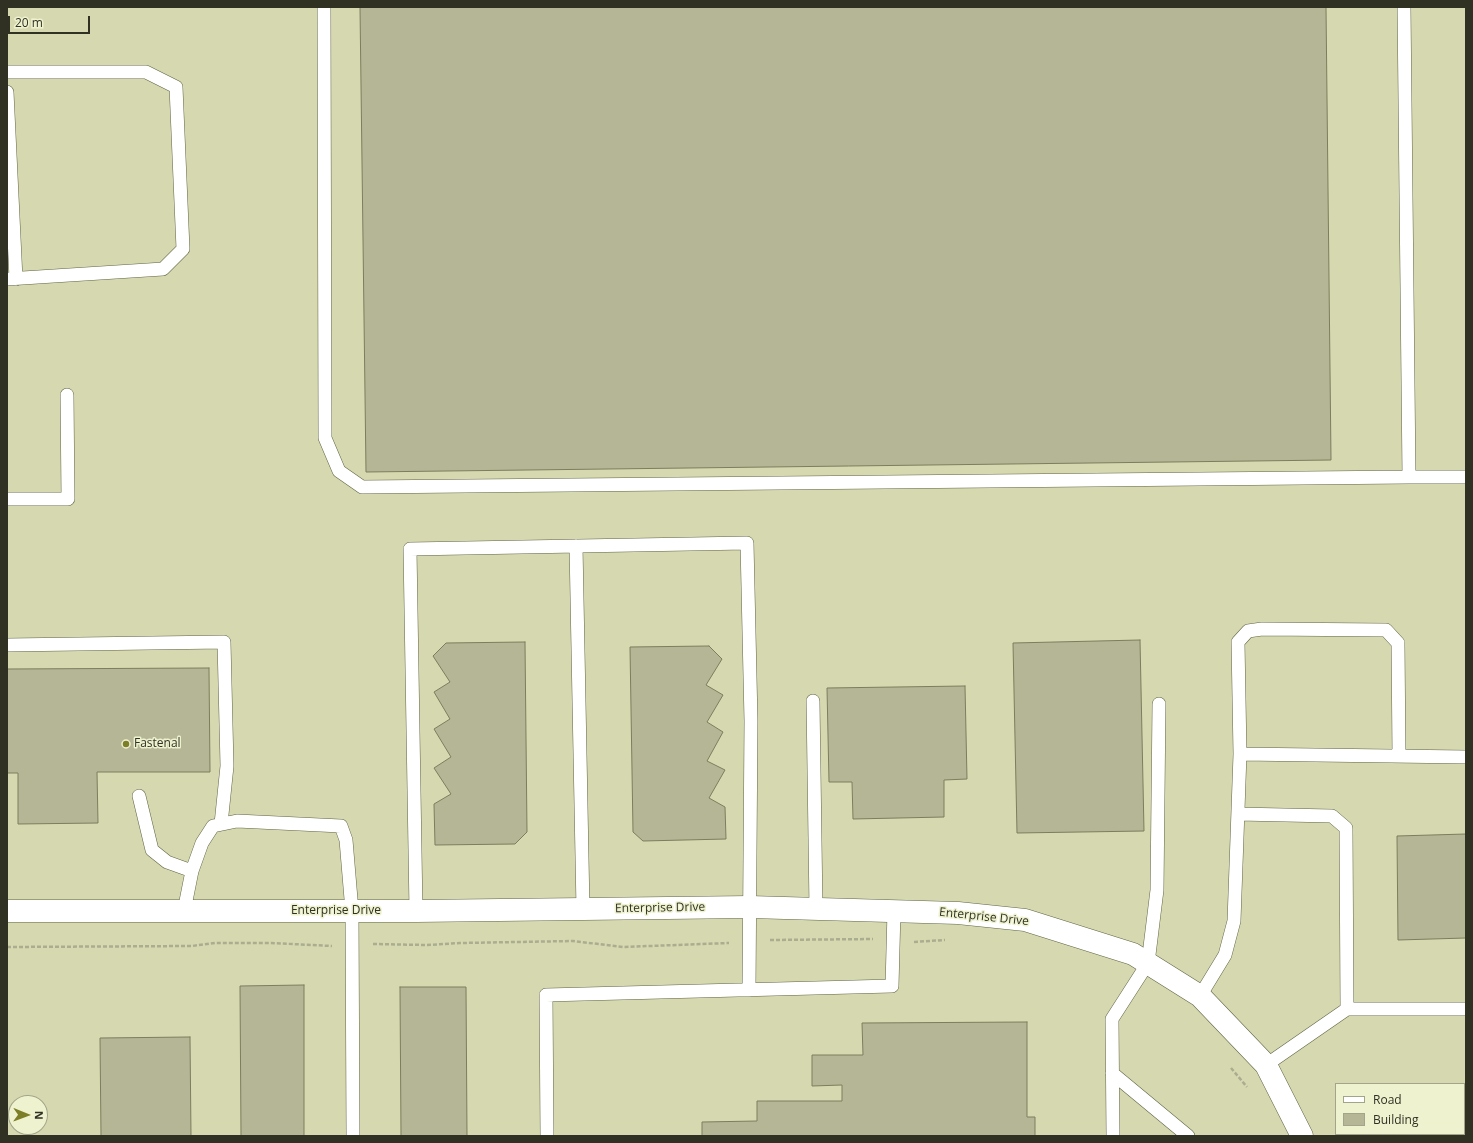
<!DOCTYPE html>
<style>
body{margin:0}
#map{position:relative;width:1473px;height:1143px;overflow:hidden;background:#e2e4c2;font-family:"Open Sans",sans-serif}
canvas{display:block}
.frame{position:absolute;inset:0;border:8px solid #303123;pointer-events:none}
.legend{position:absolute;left:1335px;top:1083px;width:130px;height:52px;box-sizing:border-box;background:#eff2cf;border:1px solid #a3a58a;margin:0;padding:5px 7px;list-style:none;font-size:12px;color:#303123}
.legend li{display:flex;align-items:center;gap:8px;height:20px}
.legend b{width:20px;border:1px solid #a3a58a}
.north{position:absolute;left:8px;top:1095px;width:40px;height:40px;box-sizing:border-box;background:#eff2cf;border:1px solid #a3a58a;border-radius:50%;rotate:91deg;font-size:11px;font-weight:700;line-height:16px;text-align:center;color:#303123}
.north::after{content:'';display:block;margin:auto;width:14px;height:18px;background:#7d7f28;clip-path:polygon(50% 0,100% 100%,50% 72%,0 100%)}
.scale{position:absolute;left:8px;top:16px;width:82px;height:18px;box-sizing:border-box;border:2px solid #303123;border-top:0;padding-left:5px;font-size:12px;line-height:14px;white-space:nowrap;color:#303123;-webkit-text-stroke:3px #eff2cf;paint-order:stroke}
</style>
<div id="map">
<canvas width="1473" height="1143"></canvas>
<div class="frame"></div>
<ul class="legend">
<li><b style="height:5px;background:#fff"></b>Road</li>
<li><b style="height:11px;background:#b4b695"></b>Building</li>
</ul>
<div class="north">N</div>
<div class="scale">20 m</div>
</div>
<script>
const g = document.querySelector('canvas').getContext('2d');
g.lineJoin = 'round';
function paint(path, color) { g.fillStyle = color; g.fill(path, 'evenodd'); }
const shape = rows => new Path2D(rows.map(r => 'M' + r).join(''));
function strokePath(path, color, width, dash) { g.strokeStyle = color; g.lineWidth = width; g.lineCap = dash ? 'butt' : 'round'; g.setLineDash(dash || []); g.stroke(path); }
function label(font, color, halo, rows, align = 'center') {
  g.font = font + ' "Open Sans",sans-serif'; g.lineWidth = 3; g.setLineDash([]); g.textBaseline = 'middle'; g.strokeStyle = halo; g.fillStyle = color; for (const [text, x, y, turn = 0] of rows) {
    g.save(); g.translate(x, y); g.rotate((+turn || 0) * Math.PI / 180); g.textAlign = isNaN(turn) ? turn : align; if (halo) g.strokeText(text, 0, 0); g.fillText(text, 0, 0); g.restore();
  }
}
paint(shape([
 [7,7,1466,7,1466,1136,7,1136],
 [1336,1084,1464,1084,1464,1134,1336,1134],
 [16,1103,40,1103,40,1127,16,1127]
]), '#d6d8af');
const building = shape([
 [360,7,1326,7,1331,460,366,472,360,7],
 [1140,640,1144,831,1017,833,1013,643,1140,640],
 [525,642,527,832,515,844,435,845,434,804,451,794,434,768,451,757,434,729,450,719,434,692,450,682,433,656,446,643,525,642],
 [709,646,722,659,706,685,723,695,707,722,723,732,707,761,725,770,709,798,725,807,726,839,643,841,633,832,630,647,709,646],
 [209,668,210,772,97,772,98,823,18,824,18,773,7,773,7,669,209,668],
 [965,686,967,779,944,780,944,817,853,819,852,782,829,782,827,688,965,686],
 [1466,834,1466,938,1398,940,1397,836,1466,834],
 [304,985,304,1136,241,1136,240,986,304,985],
 [400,987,466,987,467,1136,401,1136,400,987],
 [1027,1022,1027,1117,1035,1117,1035,1136,702,1136,702,1122,757,1121,757,1101,842,1101,842,1085,812,1086,812,1055,863,1055,862,1023,1027,1022],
 [190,1037,191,1136,101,1136,100,1038,190,1037]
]);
paint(building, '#b4b695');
strokePath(building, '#7c7e5e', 1);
const lane = shape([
 [324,7,325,438,339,471,362,487,1409,477,1404,7],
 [7,72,146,72,176,87,183,249,163,269,7,279],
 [7,92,16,279],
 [1409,477,1466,477],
 [7,499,68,499,67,395],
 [576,546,583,909],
 [7,645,224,642,227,766,221,824],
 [813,701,816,909],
 [1240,754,1238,642,1248,631,1262,629,1386,630,1398,643,1399,756],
 [139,796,152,850,167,862,192,871],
 [1238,814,1332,816,1346,828,1347,1009],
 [184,911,192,871,202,843,213,826,237,821,341,826,346,840,352,911,353,1136],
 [416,911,410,549,747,543,751,721,749,990],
 [1200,996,1225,955,1234,921,1240,754,1466,757],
 [1266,1065,1347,1009,1466,1009],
 [1112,1073,1188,1136],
 [547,1136,546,995,892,986,894,911],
 [1113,1136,1112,1019,1148,963,1157,890,1159,704]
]);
const street = shape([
 [7,911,416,911,750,907,958,913,1025,920,1133,954,1200,996,1266,1065,1302,1136]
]);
strokePath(lane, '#626445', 14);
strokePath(street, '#626445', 23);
strokePath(shape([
 [770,940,873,939],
 [914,942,945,940],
 [373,944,427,945,460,943,573,941,623,947,729,943],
 [7,947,192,946,215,943,271,943,332,946],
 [1231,1068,1247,1087]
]), '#abad91', 2.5, [4, 2]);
strokePath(lane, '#fff', 13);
strokePath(street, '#fff', 22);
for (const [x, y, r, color] of [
 [126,744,4,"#7d7f28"]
]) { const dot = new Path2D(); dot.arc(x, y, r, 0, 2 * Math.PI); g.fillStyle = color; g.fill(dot); strokePath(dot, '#eff2cf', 1.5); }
label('12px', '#303123', '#eff2cf', [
 ["Fastenal",134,744]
], 'left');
label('12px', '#303123', '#eff2cf', [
 ["Enterprise Drive",660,908,-1],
 ["Enterprise Drive",336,911],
 ["Enterprise Drive",984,917,6]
]);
</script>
